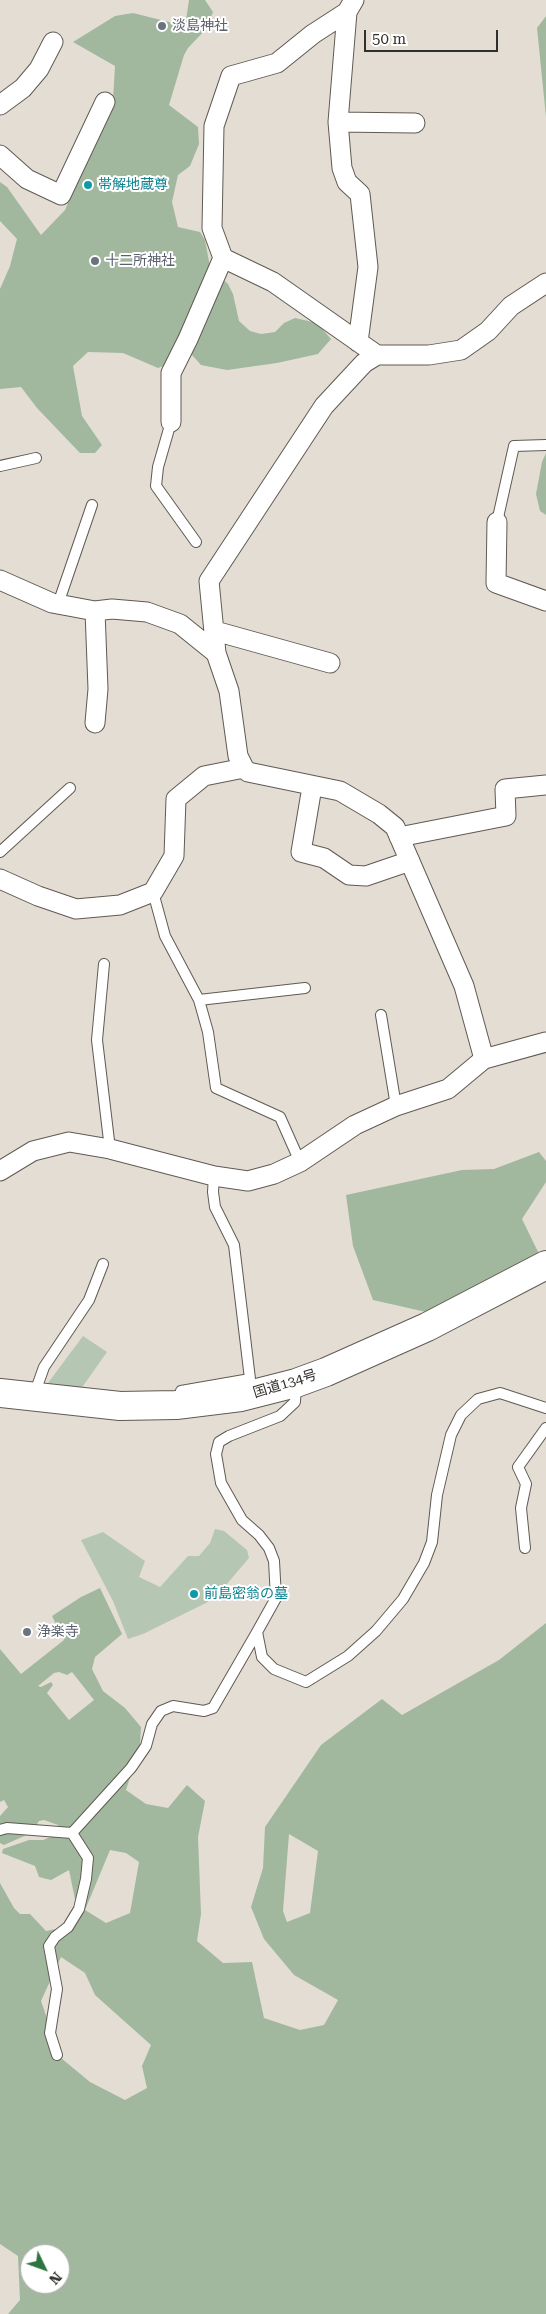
<!DOCTYPE html>
<meta charset="utf-8">
<style>
body{margin:0}
#map{position:relative;width:546px;height:2314px;overflow:hidden;background:#e4ddd4;font-family:"Roboto Serif",serif}
canvas{display:block}
.north{position:absolute;left:20px;top:2244px;width:50px;height:50px;box-sizing:border-box;background:#fff;border:1px solid #adacab;border-radius:50%;rotate:132deg;font-size:14px;font-weight:700;line-height:20px;text-align:center;color:#32302c}
.north::after{content:'';display:block;margin:auto;width:18px;height:22px;background:#2e7440;clip-path:polygon(50% 0,100% 100%,50% 72%,0 100%)}
.scale{position:absolute;left:364px;top:30px;width:134px;height:22px;box-sizing:border-box;border:2px solid #32302c;border-top:0;padding-left:6px;font-size:15px;line-height:18px;white-space:nowrap;color:#32302c;-webkit-text-stroke:4px #fff;paint-order:stroke}
</style>
<div id="map">
<canvas width="546" height="2314"></canvas>
<div class="north">N</div>
<div class="scale">50 m</div>
</div>
<script>
const g = document.querySelector('canvas').getContext('2d');
g.lineJoin = 'round';
function paint(path, color) { g.fillStyle = color; g.fill(path, 'evenodd'); }
const shape = rows => new Path2D(rows.map(r => 'M' + r).join(''));
function strokePath(path, color, width, dash) { g.strokeStyle = color; g.lineWidth = width; g.lineCap = dash ? 'butt' : 'round'; g.setLineDash(dash || []); g.stroke(path); }
function label(font, color, halo, rows, align = 'center') {
  g.font = font + ' "Roboto Serif","Noto Sans JP",serif'; g.lineWidth = 4; g.setLineDash([]); g.textBaseline = 'middle'; g.strokeStyle = halo; g.fillStyle = color; for (const [text, x, y, turn = 0] of rows) {
    g.save(); g.translate(x, y); g.rotate((+turn || 0) * Math.PI / 180); g.textAlign = isNaN(turn) ? turn : align; if (halo) g.strokeText(text, 0, 0); g.fillText(text, 0, 0); g.restore();
  }
}
paint(shape([
 [83,1336,107,1352,76,1396,42,1391],
 [215,1529,224,1531,247,1550,249,1558,220,1592,206,1603,143,1634,128,1639,113,1601,81,1540,103,1532,145,1561,139,1577,160,1587,188,1556,199,1556,210,1543]
]), '#b5c7b3');
paint(shape([
 [189,0,205,0,213,12,206,29,188,48,184,55,169,105,198,127,199,144,190,166,178,175,172,202,178,227,200,232,205,240,210,267,228,284,233,294,239,321,250,331,261,334,275,332,284,323,295,318,317,323,331,339,318,354,277,363,227,370,201,365,192,355,158,368,123,353,88,352,73,366,82,416,102,445,95,453,80,453,37,408,21,387,0,389,0,289,10,266,17,239,0,221,0,182,7,187,41,235,65,210,113,100,115,66,73,42,115,16,133,13,181,25,186,20],
 [546,16,546,117,537,28],
 [546,453,546,515,540,511,536,494,542,462],
 [539,1152,546,1161,546,1182,522,1219,541,1258,426,1312,373,1300,353,1246,346,1195,462,1170,494,1169],
 [100,1588,122,1634,95,1657,92,1669,103,1691,125,1708,141,1727,140,1746,126,1790,146,1804,168,1808,187,1785,205,1801,198,1837,201,1914,197,1941,223,1963,252,1962,264,2018,300,2030,324,2025,338,2000,294,1975,264,1939,251,1907,263,1868,265,1827,321,1745,382,1699,402,1715,499,1660,546,1623,546,2314,8,2314,20,2300,18,2256,0,2244,0,1883,14,1908,20,1914,30,1914,46,1931,61,1928,69,1921,76,1904,69,1870,51,1880,39,1877,35,1866,2,1853,3,1849,29,1840,43,1840,53,1836,59,1829,58,1825,44,1820,39,1821,31,1833,4,1845,0,1843,0,1816,8,1807,4,1800,0,1802,0,1649,21,1674,64,1640,52,1616,81,1597],
 [59,1672,67,1675,72,1672,94,1700,69,1720,47,1693,53,1685,51,1682,41,1687,38,1686,54,1673],
 [289,1834,318,1851,310,1913,287,1922,283,1911],
 [110,1850,126,1853,139,1862,130,1913,106,1923,85,1910],
 [61,1957,85,1973,95,1995,151,2045,142,2066,147,2088,125,2100,90,2082,61,2058,41,2001],
 [30,2254,60,2254,60,2284,30,2284]
]), '#a1b89e');
const lane = shape([
 [171,422,158,467,156,486,196,542],
 [0,466,36,458],
 [497,522,514,446,546,445],
 [58,604,92,505],
 [0,852,70,788],
 [153,892,165,936,199,1000,208,1032,216,1088,280,1117,300,1162],
 [104,964,97,1040,110,1149],
 [199,1000,305,988],
 [381,1015,396,1106],
 [296,1384,295,1402,280,1416,229,1436,219,1442,216,1454,221,1483,242,1520,259,1535,269,1548,274,1561,276,1598,257,1632,262,1657,274,1669,306,1682,348,1656,376,1631,403,1599,424,1563,432,1542,437,1495,451,1435,461,1415,478,1399,500,1393,546,1408],
 [181,1391,250,1379,234,1245,215,1207,213,1192,214,1176],
 [34,1395,44,1367,89,1300,103,1264],
 [525,1548,521,1508,526,1484,518,1467,546,1428],
 [0,1830,7,1828,72,1833],
 [72,1833,131,1768,146,1746,152,1724,161,1711,173,1706,204,1711,213,1708,257,1632],
 [57,2055,50,2033,57,1989,49,1946,55,1937,68,1927,79,1909,86,1879,88,1858,72,1833]
]);
const street = shape([
 [354,0,347,12,313,34,277,63,231,76,214,126,212,228,223,258,273,282,377,355],
 [347,12,338,122,342,168,347,182,360,194,368,267,358,342],
 [0,105,23,88,39,69,53,42],
 [338,122,415,123],
 [0,155,27,179,61,195,105,102],
 [171,422,171,373,188,339,223,258],
 [497,522,496,583,546,601],
 [0,580,52,603,95,611,112,609,147,612,180,624,216,653],
 [95,611,98,689,95,723],
 [215,631,330,663],
 [312,787,301,852,324,858,349,875,366,876,410,861],
 [399,837,506,816,505,789,546,785],
 [0,879,38,896,76,909,120,905,153,892,174,856,176,799,204,776,244,768],
 [484,1059,464,986,395,827,379,814,340,791,248,772,244,768,238,756,229,691,216,653,209,581,324,406,364,363,377,355,429,355,461,350,488,331,511,306,546,283],
 [0,1171,33,1151,69,1142,110,1149,214,1176,248,1181,274,1174,300,1162,355,1125,396,1106,448,1089,484,1059,546,1042]
]);
const highway = shape([
 [0,1393,120,1406,176,1405,241,1397,296,1383,326,1372,427,1327,546,1265]
]);
strokePath(lane, '#605a53', 12);
strokePath(street, '#605a53', 21);
strokePath(highway, '#605a53', 30);
strokePath(lane, '#fff', 10);
strokePath(street, '#fff', 19);
strokePath(highway, '#fff', 28);
for (const [x, y, r, color] of [
 [162,26,5,"#6b7280"],
 [88,185,5,"#0f9aa8"],
 [95,261,5,"#6b7280"],
 [194,1594,5,"#0f9aa8"],
 [27,1632,5,"#6b7280"]
]) { const dot = new Path2D(); dot.arc(x, y, r, 0, 2 * Math.PI); g.fillStyle = color; g.fill(dot); strokePath(dot, '#fff', 2); }
label('14px', '#5b616d', '#fff', [
 ["淡島神社",172,26],
 ["十二所神社",105,261],
 ["浄楽寺",37,1632]
], 'left');
label('14px', '#0d838f', '#fff', [
 ["帯解地蔵尊",98,185],
 ["前島密翁の墓",204,1594]
], 'left');
label('14px', '#32302c', '#fff', [
 ["国道134号",285,1384,-17]
]);
</script>
